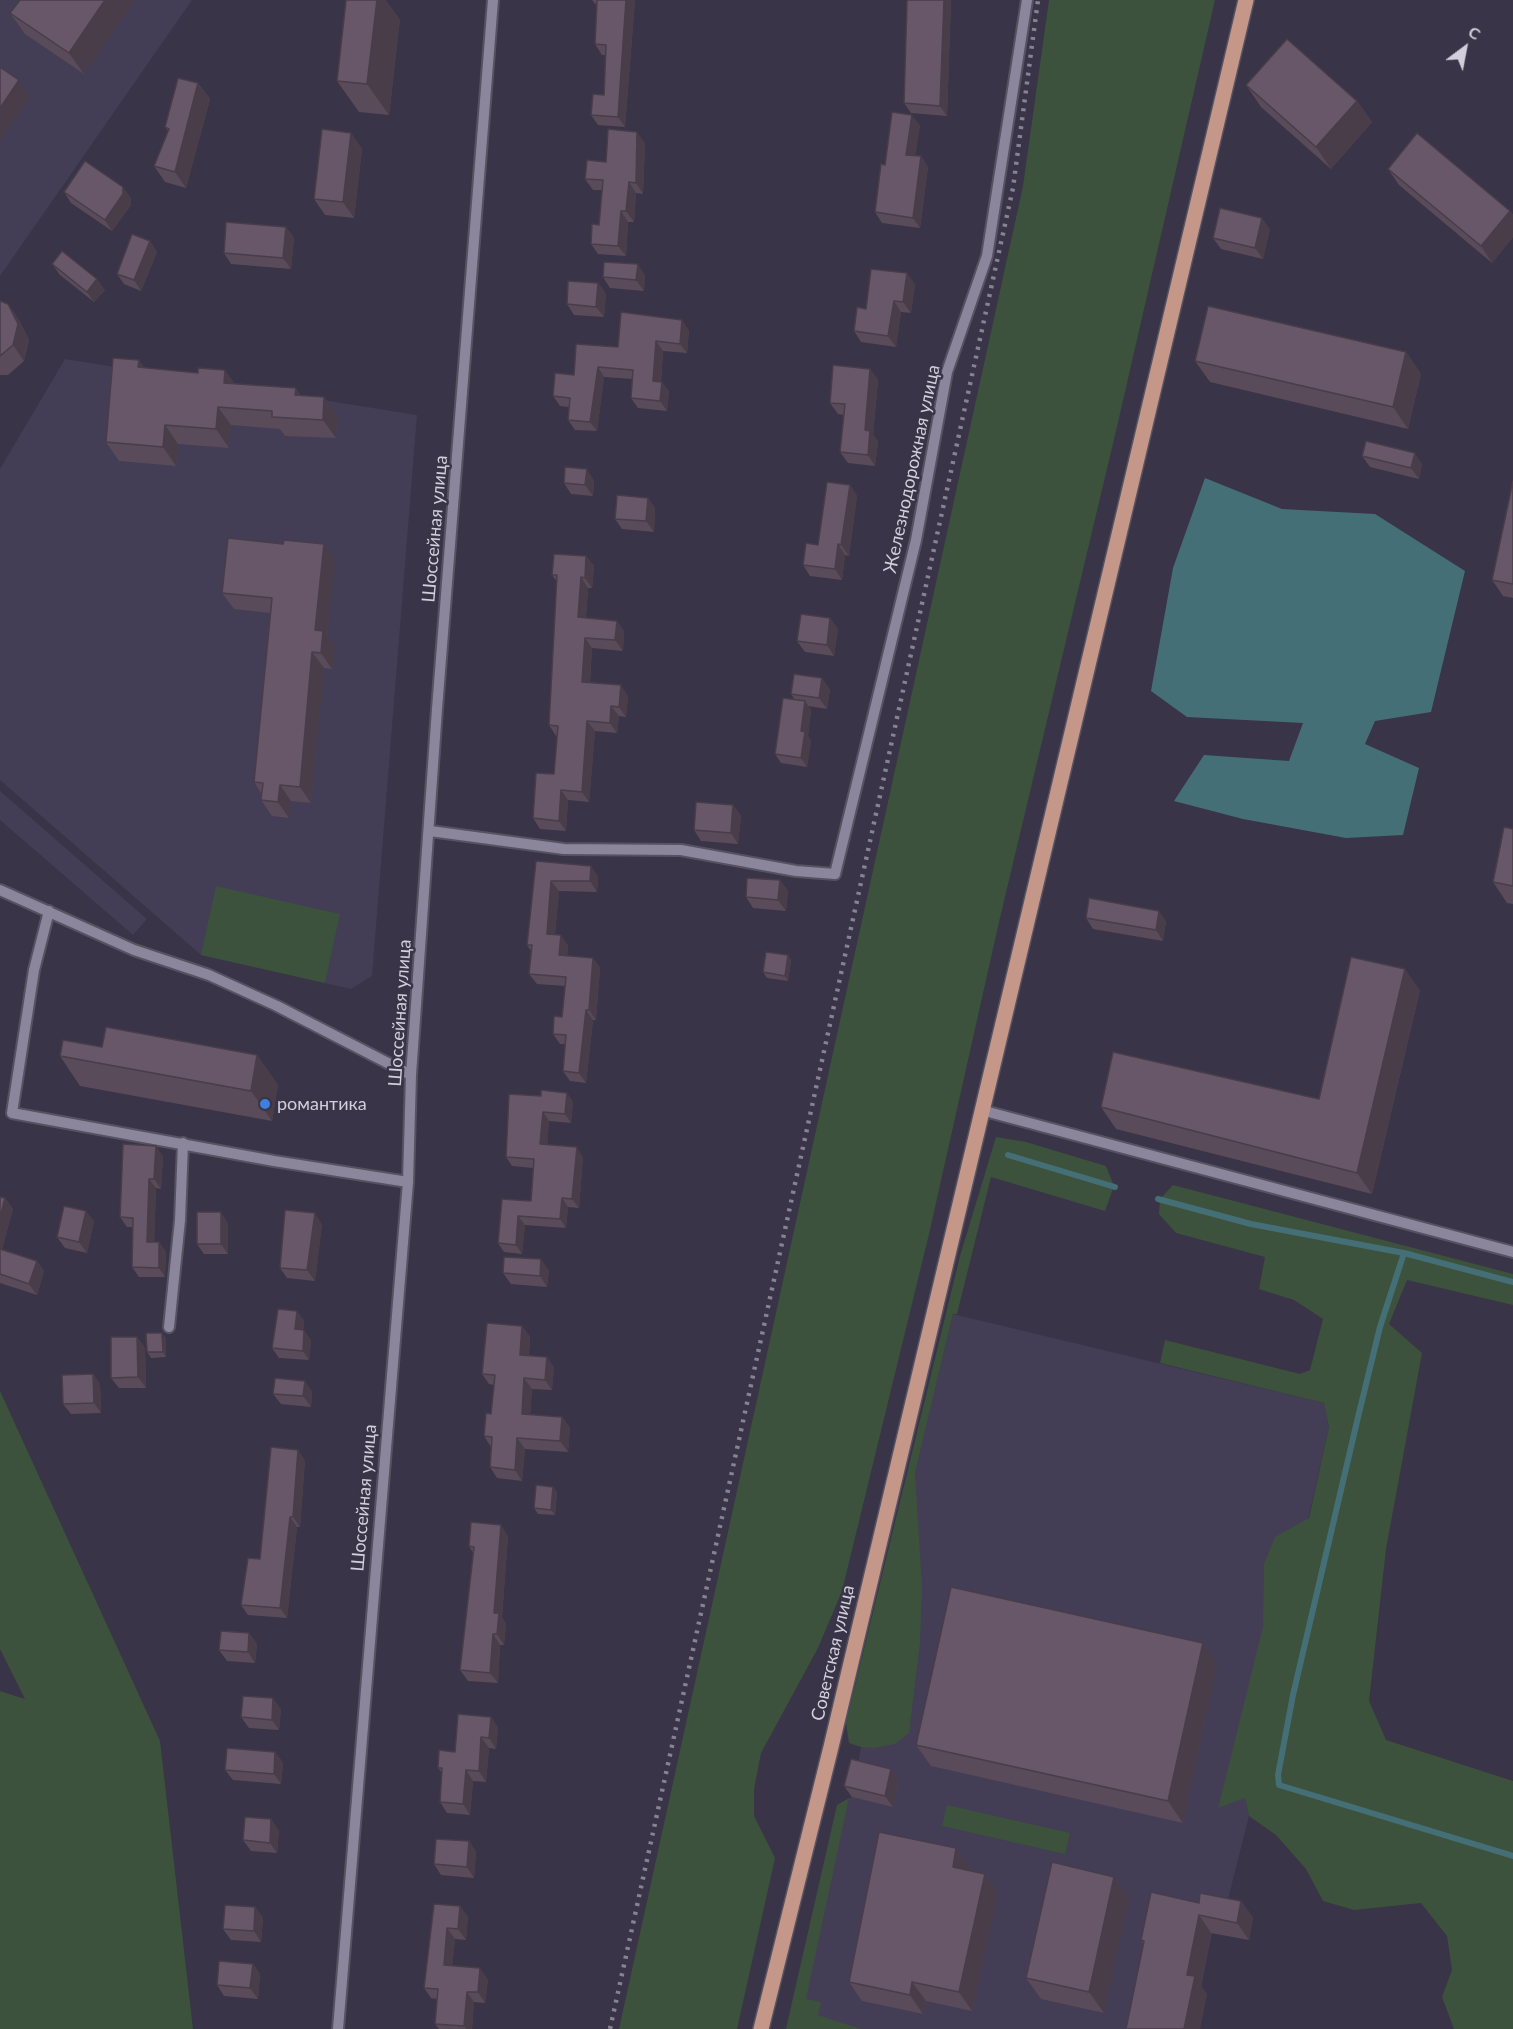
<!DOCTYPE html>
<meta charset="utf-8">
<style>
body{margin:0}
#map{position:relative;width:1513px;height:2029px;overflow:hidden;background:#393447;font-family:Lato,sans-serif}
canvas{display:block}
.north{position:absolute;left:1435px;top:18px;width:60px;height:60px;-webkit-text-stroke:4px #393447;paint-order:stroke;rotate:32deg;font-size:16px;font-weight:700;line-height:24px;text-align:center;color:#d1cfdb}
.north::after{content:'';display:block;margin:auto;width:21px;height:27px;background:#d1cfdb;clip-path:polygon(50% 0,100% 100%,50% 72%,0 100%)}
</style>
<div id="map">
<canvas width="1513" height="2029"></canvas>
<div class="north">С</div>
</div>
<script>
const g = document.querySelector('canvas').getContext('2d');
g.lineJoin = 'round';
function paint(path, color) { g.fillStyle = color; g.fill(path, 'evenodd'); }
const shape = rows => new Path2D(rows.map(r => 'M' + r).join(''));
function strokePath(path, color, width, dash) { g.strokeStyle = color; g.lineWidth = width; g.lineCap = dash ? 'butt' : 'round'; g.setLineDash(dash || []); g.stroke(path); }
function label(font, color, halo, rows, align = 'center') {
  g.font = font + ' Lato,sans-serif'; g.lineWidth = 5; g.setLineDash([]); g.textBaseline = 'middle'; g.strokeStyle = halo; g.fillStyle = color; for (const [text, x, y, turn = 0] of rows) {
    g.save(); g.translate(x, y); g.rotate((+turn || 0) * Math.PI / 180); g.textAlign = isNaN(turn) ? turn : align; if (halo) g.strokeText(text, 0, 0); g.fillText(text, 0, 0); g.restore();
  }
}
paint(shape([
 [0,0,192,0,0,276],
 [65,359,417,415,372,976,351,989,201,955,0,780,0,469],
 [0,791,147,919,133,935,0,820],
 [953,1314,1324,1403,1329,1427,1245,1797,1249,1816,1227,1903,1253,1918,1249,1940,1212,1933,1200,1992,1207,1994,1200,2029,786,2029,837,1805,852,1797,861,1747,853,1729]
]), '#433d56');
paint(shape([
 [1049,0,1215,0,1116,431,999,922,929,1234,842,1591,818,1648,761,1753,754,1789,754,1816,775,1858,737,2029,619,2029,1023,186],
 [216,886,340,914,325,983,201,955],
 [996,1137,1026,1142,1106,1166,1114,1186,1105,1211,991,1177,957,1314,953,1314,915,1473,922,1586,920,1643,909,1733,895,1744,874,1748,861,1747,849,1743,846,1723,960,1256],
 [1173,1185,1513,1274,1513,1305,1407,1280,1389,1324,1422,1353,1386,1549,1369,1701,1386,1740,1513,1781,1513,2029,1454,2029,1442,1997,1452,1970,1447,1936,1421,1903,1354,1910,1323,1901,1306,1869,1276,1835,1249,1816,1245,1798,1218,1808,1263,1627,1264,1564,1275,1537,1309,1518,1329,1427,1324,1403,1160,1363,1165,1340,1300,1374,1310,1370,1323,1319,1294,1300,1259,1289,1265,1257,1176,1233,1159,1214,1160,1199],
 [0,1391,160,1741,193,2029,0,2029,0,1691,25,1699,0,1649],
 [849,1798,806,1999,821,2002,818,2015,861,2029,786,2029,837,1805],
 [947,1805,1070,1833,1065,1854,942,1826]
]), '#3c523c');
paint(shape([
 [1205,478,1282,509,1375,514,1465,571,1431,712,1375,721,1365,744,1419,768,1403,835,1346,838,1243,819,1174,801,1204,755,1289,761,1303,723,1187,717,1151,691,1173,568]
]), '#456f77');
strokePath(shape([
 [1008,1155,1115,1187],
 [1158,1199,1251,1224,1404,1253,1513,1282],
 [1404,1253,1380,1327,1359,1413,1293,1695,1278,1775,1279,1785,1513,1856]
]), '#456f77', 6);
const minor = shape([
 [430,831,564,849,681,850,796,871,835,874,916,540,947,372,987,256,1027,0],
 [0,890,134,950,209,975,277,1006,411,1075],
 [49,911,34,970,12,1113,274,1161,408,1182],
 [981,1110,1513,1252],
 [169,1327,180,1220,183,1143],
 [338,2029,408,1182,411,1075,437,709,493,0]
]);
const major = shape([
 [761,2029,831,1747,1246,0]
]);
strokePath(minor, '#555261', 14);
strokePath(major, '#555261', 18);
strokePath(minor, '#8b869c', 10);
strokePath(major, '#c59789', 15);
strokePath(shape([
 [610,2029,1013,188,1038,0]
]), '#868392', 4.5, [3, 6]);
paint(shape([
 [135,0,84,74,25,34,10,13],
 [592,0,635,0,625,127,598,125,591,115,604,95,605,55,602,55,595,44,597,6],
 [907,0,951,0,947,116,911,113,904,103],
 [400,19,389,115,359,112,337,81],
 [198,83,210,99,186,188,165,182,154,166,168,131,165,127],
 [1246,85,1357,101,1372,122,1331,169,1261,107],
 [920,125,915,156,921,156,928,167,920,228,882,223,875,212,885,165],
 [351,133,362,149,354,218,325,215,314,199],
 [645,143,643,194,636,193,634,222,628,222,626,256,598,254,591,244,599,225,602,190,593,190,585,179,606,162],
 [1388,169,1510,211,1513,215,1513,237,1492,263,1399,185],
 [64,192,131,198,131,205,112,231,71,203],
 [286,227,294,238,291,269,231,264,224,253],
 [1270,229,1263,259,1221,249,1213,238],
 [150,241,157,252,141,291,124,284,117,274],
 [52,264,105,290,94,302,60,275],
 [645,275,644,291,610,288,603,277],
 [598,283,606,294,604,317,574,315,567,304],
 [915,284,911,313,901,312,896,347,861,342,854,331,866,309],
 [0,301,8,304,19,320,29,340,24,361,8,375,0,375],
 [689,330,687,353,663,351,661,381,669,391,667,411,638,408,631,398,632,379,604,377,597,431,575,430,568,420,569,407,560,406,553,396,574,375,618,347],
 [1406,352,1421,374,1408,429,1210,382,1195,361],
 [139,360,144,368,235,384,296,388,300,395,324,397,337,416,336,438,285,436,280,429,231,425,229,448,178,444,176,466,119,461,106,442],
 [870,369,878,380,873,435,878,441,875,466,848,463,840,452,844,415,838,414,830,403],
 [1362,456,1422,464,1419,479,1370,467],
 [594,480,593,496,571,494,564,483],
 [1513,481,1513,598,1503,596,1492,580],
 [850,485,857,496,849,556,845,555,842,580,810,576,803,565,818,545],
 [648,498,655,508,654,532,622,529,615,519],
 [283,544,324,544,335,560,327,636,335,647,332,669,324,668,311,803,291,801,289,818,272,816,261,800,261,793,254,782,270,613,234,609,222,593],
 [586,556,594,566,592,588,588,588,586,618,617,621,624,631,623,651,592,648,590,683,628,696,626,717,619,716,617,733,595,731,589,802,568,800,566,831,540,829,533,818,554,774,557,736,556,736,549,725,557,582,552,575],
 [830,618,838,629,834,656,805,652,797,641],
 [830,689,827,709,808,706,811,710,808,736,811,741,807,767,781,763,775,754,795,700,791,694],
 [733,805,741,816,738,844,701,841,694,830],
 [1513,829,1513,904,1507,903,1493,882],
 [536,861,598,876,597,892,559,891,555,934,568,945,567,956,593,958,600,968,596,1020,593,1020,586,1083,570,1081,563,1071,565,1044,560,1044,553,1034,562,1017,565,986,537,984,529,974,531,951,527,945],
 [780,880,788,891,786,911,753,908,746,897],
 [1086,918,1166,921,1163,941,1093,929],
 [788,955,791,961,788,981,767,978,763,972],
 [1420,990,1372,1194,1116,1129,1101,1107,1319,1099],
 [102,1047,257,1055,278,1085,272,1121,80,1086,60,1056],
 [567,1093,573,1102,571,1123,549,1121,547,1145,583,1157,579,1208,568,1207,566,1228,525,1225,522,1254,504,1252,498,1243,502,1199,531,1201,533,1168,512,1166,506,1157,541,1096],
 [163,1156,161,1189,156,1188,154,1242,159,1242,166,1252,165,1277,139,1277,132,1267,132,1227,127,1227,120,1217],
 [0,1197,5,1198,13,1209,2,1249,37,1261,44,1271,37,1295,0,1283],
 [94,1221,87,1253,65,1248,57,1237],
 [228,1223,228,1254,204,1254,197,1244],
 [322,1224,315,1281,287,1278,280,1268],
 [549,1270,547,1287,511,1284,503,1273],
 [304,1320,303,1330,311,1340,309,1360,279,1358,272,1348],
 [522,1326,530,1337,529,1355,554,1367,552,1390,532,1389,530,1415,562,1417,570,1428,568,1452,525,1449,522,1481,497,1478,490,1467,491,1447,484,1436,491,1414,494,1385,489,1384,482,1374],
 [137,1337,145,1348,146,1388,119,1388,111,1378],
 [166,1338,166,1357,151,1358,147,1352],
 [93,1374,100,1384,101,1413,71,1414,63,1404],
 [312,1391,311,1407,281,1404,273,1394],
 [305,1460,300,1527,297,1527,287,1618,248,1615,241,1605,260,1559],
 [553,1487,557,1492,555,1515,538,1514,534,1508],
 [508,1536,502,1617,506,1624,504,1645,500,1645,498,1683,468,1681,460,1670,473,1553,469,1546],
 [249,1633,257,1644,255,1663,227,1661,219,1650],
 [1203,1643,1217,1664,1183,1823,931,1766,916,1745],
 [281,1709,279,1730,249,1728,241,1717],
 [491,1717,498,1728,496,1749,489,1748,486,1782,473,1781,470,1815,447,1813,440,1802,442,1773,438,1768],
 [275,1752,283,1763,281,1784,233,1780,225,1770],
 [891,1769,899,1780,893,1807,852,1797,844,1786],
 [279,1830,277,1853,251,1851,243,1840],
 [469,1841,476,1852,474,1878,441,1875,434,1864],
 [956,1848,970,1867,969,1870,985,1874,998,1893,972,2011,926,2001,923,2014,862,2001,849,1982],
 [1114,1877,1129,1898,1104,2013,1041,1999,1026,1978],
 [1241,1901,1253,1918,1249,1940,1211,1933,1201,1986,1207,1994,1144,1945,1141,1940,1199,1903],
 [434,1904,468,1916,466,1940,455,1939,452,1966,488,1979,485,2003,474,2002,472,2029,439,2029,435,2024,437,1999,431,1998,424,1988],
 [255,1907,263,1918,261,1942,231,1940,223,1929],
 [253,1964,260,1974,258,1999,224,1996,217,1985]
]), '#594b59');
paint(shape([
 [105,0,135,0,84,74,69,53],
 [377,0,386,0,400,19,389,115,367,84],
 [626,0,635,0,625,127,618,117],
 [944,0,951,0,947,116,940,106],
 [19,80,30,97,0,141,0,108],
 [198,83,210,99,186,188,175,172],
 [1357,101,1372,122,1331,169,1316,147],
 [912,115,920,125,914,165,906,155],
 [637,132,645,143,643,194,636,183],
 [351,133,362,149,354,218,343,202],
 [921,156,928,167,920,228,913,218],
 [629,182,636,193,634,222,626,211],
 [123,187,131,198,131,205,112,231,105,220],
 [621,211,628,222,626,256,618,246],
 [1510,211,1513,215,1513,237,1492,263,1481,246],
 [1262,218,1270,229,1263,259,1255,248],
 [286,227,294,238,291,269,283,258],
 [150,241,157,252,141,291,134,280],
 [638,264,645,275,644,291,636,280],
 [907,273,915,284,911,313,903,302],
 [97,279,105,290,94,302,87,292],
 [598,283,606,294,604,317,596,307],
 [894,301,901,312,896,347,888,336],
 [8,304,19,320,29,340,24,361,13,345],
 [682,320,689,330,687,353,680,344],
 [656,341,663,351,660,391,653,381],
 [1406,352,1421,374,1408,429,1393,407],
 [139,360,152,379,138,367],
 [598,367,604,377,597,431,590,422],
 [870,369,878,380,873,435,878,441,875,466,868,455,865,430],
 [225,370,238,388,224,383],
 [662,382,669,391,667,411,660,401],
 [296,388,309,407,295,395],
 [324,397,337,416,336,438,323,420],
 [218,407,231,425,229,448,216,429],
 [165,425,178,444,176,466,163,447],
 [1415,453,1422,464,1419,479,1411,468],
 [587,469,594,480,593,496,585,485],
 [850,485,857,496,849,556,841,545],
 [648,498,655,508,654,532,646,521],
 [324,544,335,560,327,636,335,647,332,669,321,653,315,630],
 [838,544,845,555,842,580,835,569],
 [586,556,594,566,592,588,585,578],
 [581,577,588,588,585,627,578,617],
 [830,618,838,629,834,656,827,645],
 [617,621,624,631,623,651,615,640],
 [585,638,592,648,589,692,582,682],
 [312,652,324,668,311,803,300,787],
 [822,678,830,689,827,709,819,698],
 [621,685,628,696,626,717,619,707],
 [805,701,811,710,808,736,811,741,807,767,801,758,801,731],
 [611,706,619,716,617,733,610,723],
 [587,721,595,731,589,802,582,792],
 [280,785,291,801,289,818,278,802],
 [561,790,568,800,566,831,559,821],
 [733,805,741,816,738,844,731,833],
 [591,866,598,876,597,892,590,881],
 [780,880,788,891,786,911,778,900],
 [551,881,559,891,554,944,547,934],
 [1159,911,1166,921,1163,941,1156,930],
 [561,935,568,945,566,965,559,955],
 [788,955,791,961,788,981,785,976],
 [593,958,600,968,596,1020,589,1010],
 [1405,969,1420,990,1372,1194,1357,1173],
 [586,1010,593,1020,586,1083,579,1073],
 [257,1055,278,1085,272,1121,251,1091],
 [567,1093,573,1102,571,1123,565,1114],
 [543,1112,549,1121,547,1153,540,1144],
 [156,1146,163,1156,161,1189,154,1179],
 [577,1147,583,1157,579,1208,572,1199],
 [149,1179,156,1188,154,1252,147,1242],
 [5,1198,13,1209,0,1257,0,1218],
 [562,1198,568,1207,566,1228,560,1219],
 [86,1211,94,1221,87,1253,79,1242],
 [221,1212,228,1223,228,1254,221,1244],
 [315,1213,322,1224,315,1281,307,1270],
 [518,1216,525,1225,522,1254,516,1245],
 [159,1242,166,1252,165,1277,159,1268],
 [541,1259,549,1270,547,1287,540,1276],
 [37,1261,44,1271,37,1295,29,1284],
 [297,1311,304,1320,302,1339,295,1329],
 [522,1326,530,1337,528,1365,520,1355],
 [304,1330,311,1340,309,1360,303,1351],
 [162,1333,166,1338,166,1357,163,1352],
 [137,1337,145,1348,146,1388,138,1377],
 [547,1357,554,1367,552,1390,545,1380],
 [93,1374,100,1384,101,1413,94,1403],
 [524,1378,532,1389,529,1425,522,1414],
 [305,1381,312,1391,311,1407,303,1396],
 [562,1417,570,1428,568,1452,560,1441],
 [517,1438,525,1449,522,1481,515,1470],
 [298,1450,305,1460,300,1527,293,1517],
 [553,1487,557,1492,555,1515,551,1510],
 [290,1517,297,1527,287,1618,280,1608],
 [501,1525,508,1536,502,1617,506,1624,504,1645,497,1634,494,1613],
 [249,1633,257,1644,255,1663,248,1652],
 [493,1634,500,1645,498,1683,490,1673],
 [1203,1643,1217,1664,1183,1823,1168,1801],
 [273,1698,281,1709,279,1730,272,1720],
 [491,1717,498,1728,496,1749,489,1738],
 [481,1737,489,1748,486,1782,479,1771],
 [275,1752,283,1763,281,1784,274,1774],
 [891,1769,899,1780,893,1807,885,1796],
 [466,1770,473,1781,470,1815,463,1804],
 [271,1819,279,1830,277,1853,270,1843],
 [469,1841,476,1852,474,1878,467,1867],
 [956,1848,970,1867,966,1886,953,1867],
 [985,1874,998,1893,972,2011,959,1992],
 [1114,1877,1129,1898,1104,2013,1089,1992],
 [1241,1901,1253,1918,1249,1940,1237,1923],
 [460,1906,468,1916,466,1940,458,1929],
 [255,1907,263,1918,261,1942,254,1931],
 [1199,1915,1211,1933,1201,1986,1207,1994,1200,2029,1184,2029,1187,1975],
 [447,1928,455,1939,451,1976,444,1965],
 [253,1964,260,1974,258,1999,250,1988],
 [480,1968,488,1979,485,2003,478,1992],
 [912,1982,926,2001,923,2014,910,1995],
 [467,1992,474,2002,472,2029,466,2029,464,2026]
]), '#483d49');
const building = shape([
 [20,0,105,0,69,53,10,13,20,0],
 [346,0,377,0,367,84,337,81,346,0],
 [597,0,626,0,618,117,591,115,593,94,604,95,606,45,595,44,597,0],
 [907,0,944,0,940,106,904,103,907,0],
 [1287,39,1357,101,1316,147,1246,85,1287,39],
 [0,67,19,80,0,108,0,67],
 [178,78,198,83,175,172,154,166,169,129,165,127,178,78],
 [892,112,912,115,906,155,921,156,913,218,875,212,881,164,885,165,892,112],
 [322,129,351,133,343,202,314,199,322,129],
 [608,129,637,132,636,183,629,182,626,211,621,211,618,246,591,244,592,224,599,225,603,180,585,179,587,160,606,162,608,129],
 [1417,133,1510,211,1481,246,1388,169,1417,133],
 [85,161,123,187,123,194,105,220,64,192,85,161],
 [1220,208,1262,218,1255,248,1213,238,1220,208],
 [226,222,286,227,283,258,224,253,226,222],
 [132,234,150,241,134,280,117,274,132,234],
 [62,251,97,279,87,292,52,264,62,251],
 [604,262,638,264,636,280,603,277,604,262],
 [871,269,907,273,903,302,894,301,888,336,854,331,857,307,866,309,871,269],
 [568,281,598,283,596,307,567,304,568,281],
 [0,301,8,304,18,324,13,345,0,356,0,301],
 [1208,306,1406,352,1393,407,1195,361,1208,306],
 [621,312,682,320,680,344,656,341,653,381,662,382,660,401,631,398,633,370,598,367,590,422,568,420,570,398,553,396,555,373,574,375,576,344,618,347,621,312],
 [113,358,139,360,138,367,198,373,198,368,225,370,224,383,296,388,295,395,324,397,323,420,272,417,272,411,218,407,216,429,165,425,163,447,106,442,113,358],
 [833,365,870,369,865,430,870,431,868,455,840,452,845,404,830,403,833,365],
 [1366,441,1415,453,1411,468,1362,456,1366,441],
 [565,467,587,469,585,485,564,483,565,467],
 [1513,481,1513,584,1492,580,1513,481],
 [827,482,850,485,841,545,838,544,835,569,803,565,806,543,818,545,827,482],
 [617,495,648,498,646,521,615,519,617,495],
 [228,538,283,544,284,540,324,544,315,630,323,631,321,653,312,652,300,787,280,785,278,802,261,800,263,783,254,782,272,598,222,593,228,538],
 [554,554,586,556,585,578,581,577,578,617,617,621,615,640,585,638,582,682,621,685,619,707,611,706,610,723,587,721,582,792,561,790,559,821,533,818,536,773,554,774,558,726,549,725,557,575,552,575,554,554],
 [801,614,830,618,827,645,797,641,801,614],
 [794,674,822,678,819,698,791,694,794,674],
 [783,698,805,701,801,731,805,732,801,758,775,754,783,698],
 [696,802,733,805,731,833,694,830,696,802],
 [1504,827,1513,829,1513,886,1493,882,1504,827],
 [536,861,591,866,590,881,551,881,547,934,561,935,559,955,593,958,589,1010,586,1010,579,1073,563,1071,566,1035,553,1034,554,1016,562,1017,566,977,529,974,532,945,527,945,536,861],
 [747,878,780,880,778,900,746,897,747,878],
 [1089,898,1159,911,1156,930,1086,918,1089,898],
 [766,952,788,955,785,976,763,972,766,952],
 [1351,957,1405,969,1357,1173,1101,1107,1113,1052,1319,1099,1351,957],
 [106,1027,257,1055,251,1091,60,1056,63,1040,102,1047,106,1027],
 [541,1090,567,1093,565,1114,543,1112,540,1144,577,1147,572,1199,562,1198,560,1219,518,1216,516,1245,498,1243,502,1199,531,1201,534,1159,506,1157,509,1094,541,1096,541,1090],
 [123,1144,156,1146,154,1179,149,1179,147,1242,159,1242,159,1268,132,1267,133,1218,120,1217,123,1144],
 [0,1197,5,1198,0,1218,0,1197],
 [64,1206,86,1211,79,1242,57,1237,64,1206],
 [285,1210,315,1213,307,1270,280,1268,285,1210],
 [197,1212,221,1212,221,1244,197,1244,197,1212],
 [0,1249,37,1261,29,1284,0,1274,0,1249],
 [504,1257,541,1259,540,1276,503,1273,504,1257],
 [278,1309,297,1311,295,1329,304,1330,303,1351,272,1348,278,1309],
 [487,1323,522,1326,520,1355,547,1357,545,1380,524,1378,522,1414,562,1417,560,1441,517,1438,515,1470,490,1467,492,1437,484,1436,486,1413,491,1414,495,1375,482,1374,487,1323],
 [146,1333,162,1333,163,1352,147,1352,146,1333],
 [111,1337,137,1337,138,1377,111,1378,111,1337],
 [93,1374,94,1403,63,1404,62,1375,93,1374],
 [275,1378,305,1381,303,1396,273,1394,275,1378],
 [271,1447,298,1450,293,1517,290,1517,280,1608,241,1605,248,1558,260,1559,271,1447],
 [536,1485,553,1487,551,1510,534,1508,536,1485],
 [471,1522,501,1525,494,1613,499,1613,497,1634,493,1634,490,1673,460,1670,474,1547,469,1546,471,1522],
 [951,1587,1203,1643,1168,1801,916,1745,951,1587],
 [221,1631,249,1633,248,1652,219,1650,221,1631],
 [243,1696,273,1698,272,1720,241,1717,243,1696],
 [458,1714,491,1717,489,1738,481,1737,479,1771,466,1770,463,1804,440,1802,442,1768,438,1768,439,1750,455,1752,458,1714],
 [227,1748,275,1752,274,1774,225,1770,227,1748],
 [851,1759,891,1769,885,1796,844,1786,851,1759],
 [245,1817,271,1819,270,1843,243,1840,245,1817],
 [879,1832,956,1848,953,1867,985,1874,959,1992,912,1982,910,1995,849,1982,879,1832],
 [436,1839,469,1841,467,1867,434,1864,436,1839],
 [1052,1862,1114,1877,1089,1992,1026,1978,1052,1862],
 [1151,1892,1199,1903,1200,1893,1241,1901,1237,1923,1199,1915,1187,1975,1195,1976,1184,2029,1126,2029,1144,1941,1141,1940,1151,1892],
 [434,1904,460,1906,458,1929,447,1928,444,1965,480,1968,478,1992,467,1992,464,2026,435,2024,438,1989,424,1988,434,1904],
 [225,1905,255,1907,254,1931,223,1929,225,1905],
 [219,1961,253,1964,250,1988,217,1985,219,1961]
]);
paint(building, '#675768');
strokePath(building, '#483d49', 1.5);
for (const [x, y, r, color] of [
 [265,1104,6,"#3f7fe0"]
]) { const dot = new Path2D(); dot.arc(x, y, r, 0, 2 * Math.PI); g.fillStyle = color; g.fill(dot); strokePath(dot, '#393447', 2); }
label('18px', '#d1cfdb', '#393447', [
 ["Железнодорожная улица",912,469,-78],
 ["Шоссейная улица",435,529,-85],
 ["Шоссейная улица",400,1013,-86],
 ["Шоссейная улица",364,1498,-85],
 ["Советская улица",833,1653,-77]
]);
label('18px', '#d1cfdb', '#393447', [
 ["романтика",277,1104]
], 'left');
</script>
